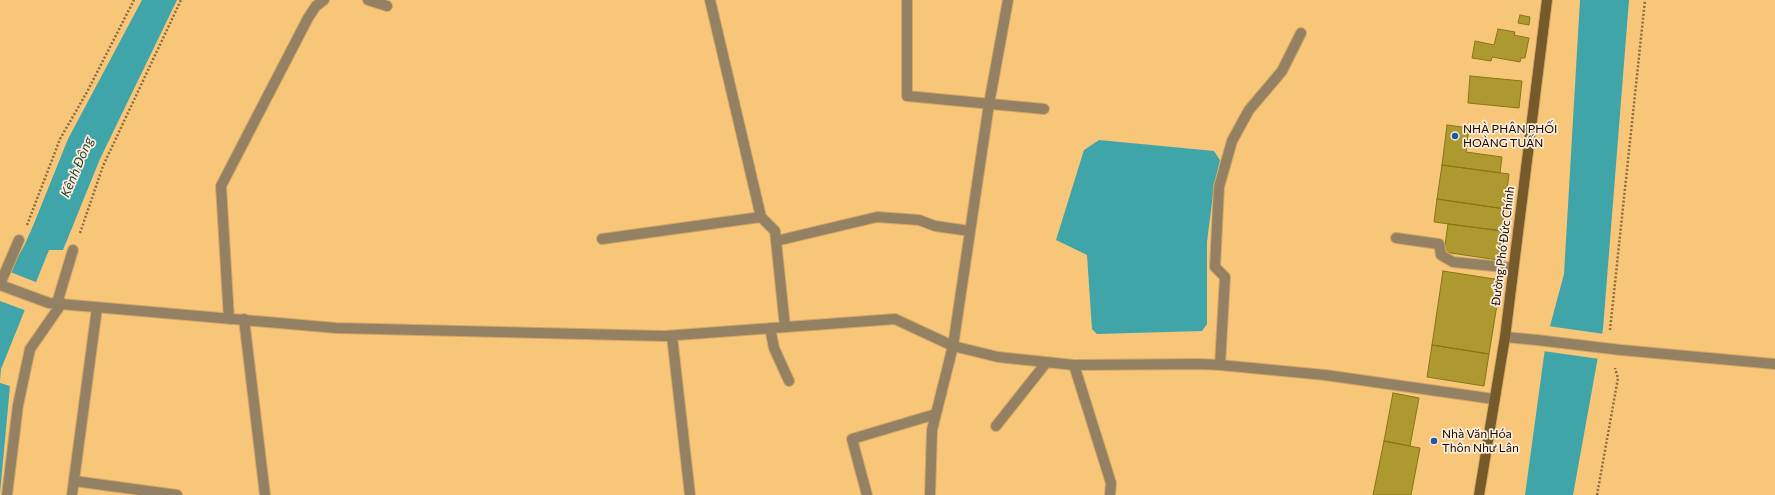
<!DOCTYPE html>
<meta charset="utf-8">
<style>
body{margin:0}
canvas{display:block;background:#f7c679}
</style>
<canvas width="1775" height="495"></canvas>
<script>
const g = document.querySelector('canvas').getContext('2d');
g.lineJoin = 'round';
function paint(path, color) { g.fillStyle = color; g.fill(path, 'evenodd'); }
const shape = rows => new Path2D(rows.map(r => 'M' + r).join(''));
function strokePath(path, color, width, dash) { g.strokeStyle = color; g.lineWidth = width; g.lineCap = dash ? 'butt' : 'round'; g.setLineDash(dash || []); g.stroke(path); }
function label(font, color, halo, rows, align = 'center') {
  g.font = font + ' Commissioner,sans-serif'; g.lineWidth = 3.5; g.setLineDash([]); g.textBaseline = 'middle'; g.strokeStyle = halo; g.fillStyle = color; for (const [text, x, y, turn = 0] of rows) {
    g.save(); g.translate(x, y); g.rotate((+turn || 0) * Math.PI / 180); g.textAlign = isNaN(turn) ? turn : align; if (halo) g.strokeText(text, 0, 0); g.fillText(text, 0, 0); g.restore();
  }
}
paint(shape([
 [142,0,177,0,100,159,63,250,49,250,1,369,0,381,0,297,10,270,24,246,33,226,68,139],
 [1580,0,1629,0,1603,329,1573,495,1525,495,1546,341,1564,274],
 [1099,140,1214,151,1220,160,1214,187,1207,242,1207,324,1202,331,1097,334,1092,329,1087,255,1056,240,1084,150],
 [0,383,10,386,0,493]
]), '#40a5a8');
paint(shape([
 [8,271,38,283,27,311,0,301,0,291],
 [1548,326,1604,334,1600,359,1543,351]
]), '#f7c679');
const building = shape([
 [1520,15,1530,17,1529,25,1518,23,1520,15],
 [1498,29,1515,32,1514,35,1529,38,1525,58,1521,58,1520,62,1492,57,1491,61,1472,58,1475,41,1494,45,1498,29],
 [1470,76,1522,81,1519,108,1468,103,1470,76],
 [1447,125,1469,128,1466,152,1502,157,1500,173,1442,165,1447,125],
 [1442,165,1509,174,1505,209,1437,199,1442,165],
 [1437,199,1505,209,1502,231,1434,222,1437,199],
 [1448,224,1502,231,1498,260,1444,252,1448,224],
 [1443,271,1501,280,1489,354,1432,345,1443,271],
 [1432,345,1489,354,1484,386,1427,377,1432,345],
 [1393,393,1419,398,1410,446,1384,441,1393,393],
 [1384,441,1420,448,1411,495,1373,495,1384,441]
]);
paint(building, '#ae9930');
strokePath(building, '#887616', 1);
const minor = shape([
 [368,0,387,6],
 [710,0,761,217,775,231,785,327],
 [907,0,907,96,1044,109],
 [1396,238,1439,244,1441,255,1453,262,1513,268],
 [602,239,761,217],
 [776,241,877,217,919,220,935,226,970,231],
 [0,284,19,240],
 [0,285,49,303,336,328,664,336,895,319,953,346,998,357,1074,365,1199,364,1220,365,1325,375,1494,399],
 [57,303,73,250],
 [229,319,221,186,308,18,316,6,324,0],
 [244,319,265,495],
 [770,328,774,348,789,381],
 [672,336,690,495],
 [1505,337,1537,340],
 [1621,350,1775,364],
 [1074,365,1111,483,1110,495],
 [1220,365,1225,277,1215,267,1219,187,1232,141,1249,110,1282,71,1301,33],
 [996,426,1046,363],
 [74,481,177,495],
 [7,495,18,405,30,349,62,303],
 [72,495,97,308],
 [867,495,852,439,936,414],
 [930,495,932,430,953,346,989,104,1008,0]
]);
const secondary = shape([
 [1479,495,1505,337,1547,0]
]);
strokePath(minor, '#d3a866', 12);
strokePath(secondary, '#d3a866', 12);
strokePath(shape([
 [27,225,60,139,87,92,134,0],
 [80,233,103,166,181,0],
 [1610,330,1645,0],
 [1597,495,1618,378,1615,368]
]), '#8c6b3f', 2.5, [2, 2]);
strokePath(minor, '#948062', 10);
strokePath(secondary, '#775a2a', 10);
const minorBridge = shape([
 [1537,340,1621,350]
]);
strokePath(minorBridge, '#d3a866', 12, []);
strokePath(minorBridge, '#948062', 10);
for (const [x, y, r, color] of [
 [1455,136,4,"#1c57a8"],
 [1434,441,4,"#1c57a8"]
]) { const dot = new Path2D(); dot.arc(x, y, r, 0, 2 * Math.PI); g.fillStyle = color; g.fill(dot); strokePath(dot, '#fcedd8', 1.5); }
label('12px', '#160800', '#fcedd8', [
 ["NHÀ PHÂN PHỐI",1463,129],
 ["HOÀNG TUẤN",1463,143],
 ["Nhà Văn Hóa",1442,434],
 ["Thôn Như Lân",1442,448]
], 'left');
label('12px', '#160800', '#fcedd8', [
 ["Đường Phó Đức Chính",1503,246,-83]
]);
label('italic 13px', '#1c3b3c', '#fcedd8', [
 ["Kênh Đông",77,167,-67]
]);
</script>
